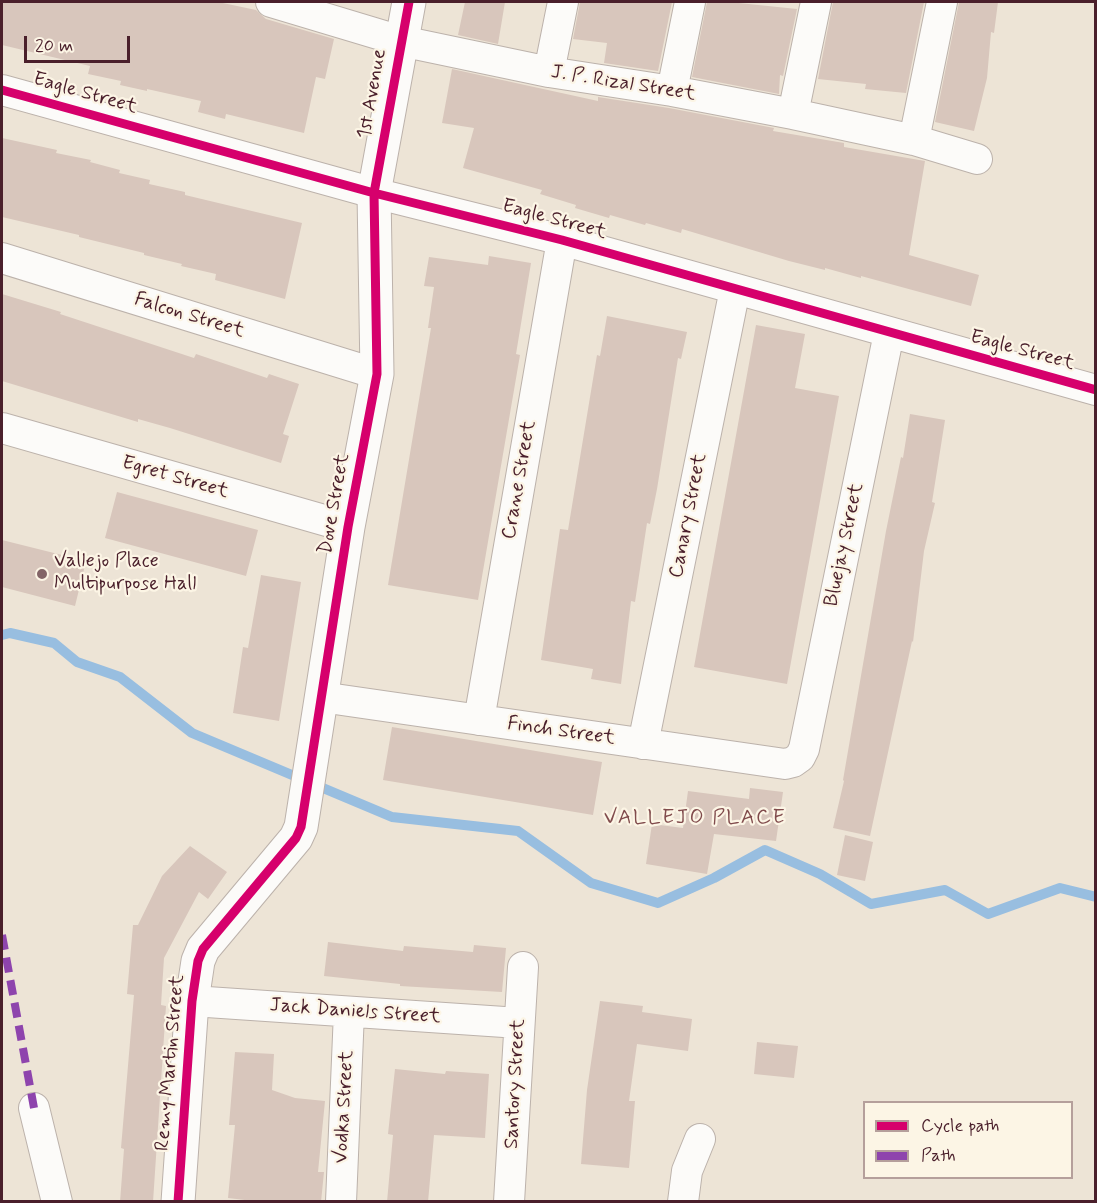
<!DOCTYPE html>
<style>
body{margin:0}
#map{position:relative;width:1097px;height:1203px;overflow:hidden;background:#ede4d6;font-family:Mynerve,sans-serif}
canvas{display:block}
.frame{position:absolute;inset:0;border:3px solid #4a1f2b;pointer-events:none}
.legend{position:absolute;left:863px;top:1101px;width:210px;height:78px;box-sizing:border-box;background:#fcf5e5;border:2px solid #b59f9b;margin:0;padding:8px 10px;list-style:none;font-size:18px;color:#4a1f2b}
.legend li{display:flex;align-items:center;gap:12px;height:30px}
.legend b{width:30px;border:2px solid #b59f9b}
.scale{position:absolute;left:24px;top:36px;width:106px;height:27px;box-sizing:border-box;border:3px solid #4a1f2b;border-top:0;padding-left:8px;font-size:18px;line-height:21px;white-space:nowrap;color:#4a1f2b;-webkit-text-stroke:4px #fcf5e5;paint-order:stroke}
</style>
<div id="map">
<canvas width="1097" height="1203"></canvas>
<div class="frame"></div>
<ul class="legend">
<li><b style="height:8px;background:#d6006c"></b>Cycle path</li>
<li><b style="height:8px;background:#8e44ad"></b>Path</li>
</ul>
<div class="scale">20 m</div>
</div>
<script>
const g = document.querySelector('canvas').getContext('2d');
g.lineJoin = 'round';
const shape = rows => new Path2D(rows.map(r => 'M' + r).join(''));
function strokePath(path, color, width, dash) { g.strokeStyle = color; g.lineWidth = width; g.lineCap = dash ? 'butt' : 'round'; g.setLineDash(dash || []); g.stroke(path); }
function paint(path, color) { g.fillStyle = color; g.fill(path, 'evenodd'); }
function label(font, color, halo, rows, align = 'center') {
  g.font = font + ' Mynerve,sans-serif'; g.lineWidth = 4.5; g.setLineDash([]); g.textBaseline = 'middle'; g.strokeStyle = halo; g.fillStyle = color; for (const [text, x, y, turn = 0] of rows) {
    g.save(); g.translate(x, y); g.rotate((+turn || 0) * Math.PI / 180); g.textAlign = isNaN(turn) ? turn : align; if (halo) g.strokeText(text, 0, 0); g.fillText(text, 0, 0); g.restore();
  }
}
strokePath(shape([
 [2,635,10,633,54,643,77,662,120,677,192,733,392,817,518,831,591,883,658,903,714,878,765,850,820,874,871,904,945,890,988,914,1060,888,1096,897]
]), '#98bee0', 10);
paint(shape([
 [2,2,218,2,256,10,266,19,334,39,325,79,316,77,304,133,226,114,225,119,198,112,201,101,147,89,147,91,120,85,121,81,88,74,90,66,2,45],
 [465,2,505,2,498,44,458,35],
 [580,2,672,2,658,71,604,63,607,43,573,39],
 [707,2,729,2,797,9,783,76,780,75,779,94,692,77],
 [833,2,924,2,906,93,865,89,866,84,818,79],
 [959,2,998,2,994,33,991,32,987,78,974,131,935,122],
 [452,69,598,101,598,97,669,108,774,128,773,131,844,143,844,147,925,161,909,255,979,275,971,306,861,276,861,278,825,268,825,270,789,261,682,229,681,233,646,223,645,225,610,215,609,218,575,208,576,205,540,194,542,190,463,168,474,128,442,123],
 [2,138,57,150,56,153,91,160,90,162,120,170,119,173,150,180,149,184,185,192,185,195,302,223,285,299,215,280,216,274,181,266,182,264,144,255,144,253,79,237,79,235,2,217],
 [489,256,531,263,516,354,520,355,478,600,388,585,431,328,428,328,434,287,424,286,429,257,488,265],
 [2,294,61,312,60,314,194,358,196,354,267,378,269,374,299,384,283,434,289,436,281,463,170,428,138,419,138,422,2,381],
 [607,316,687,332,681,359,678,358,657,489,650,524,647,523,635,602,631,601,621,684,591,679,593,669,541,660,560,529,568,530,597,355,600,356],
 [756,325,805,334,795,388,839,396,787,684,694,667],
 [910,414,945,420,932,502,935,503,924,551,913,642,912,641,870,836,833,828,844,781,843,780,886,531,901,457,903,458],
 [117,492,258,530,246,576,105,538],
 [2,540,86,561,75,606,2,587],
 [261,575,301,582,279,721,233,713,243,647,248,648],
 [392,727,602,762,593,815,383,780],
 [750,788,783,792,776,841,714,834,707,874,646,864,652,824,683,828,688,791,749,799],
 [845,835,873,842,865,881,837,875],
 [190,846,227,872,208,899,199,892,164,958,161,1005,166,1006,153,1202,120,1202,124,1149,121,1148,134,995,127,994,133,925,138,925,162,876],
 [328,942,403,951,404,946,473,952,474,945,506,948,502,992,400,986,400,984,324,976],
 [600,1001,643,1006,642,1012,692,1019,688,1051,637,1044,629,1101,635,1101,629,1168,581,1164,587,1090],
 [757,1042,798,1046,794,1078,754,1074],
 [235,1052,274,1054,272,1090,295,1098,325,1101,318,1172,324,1172,321,1202,261,1202,228,1198,235,1125,229,1125],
 [395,1069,445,1074,446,1071,489,1074,485,1138,434,1135,428,1202,387,1202,393,1135,388,1134]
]), '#d8c6bc');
const street = shape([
 [271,2,401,41,549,72,672,91,793,114,914,140,977,159],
 [549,72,563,2],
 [2,90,374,193,562,240,1096,390],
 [672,91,690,2],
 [793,114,816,2],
 [914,140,942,2],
 [2,258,377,374],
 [2,428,348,527],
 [321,697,785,764,793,762,800,757,804,749,889,333],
 [479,720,562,240],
 [643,744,735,289],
 [192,1001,519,1023],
 [34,1108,57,1202],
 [341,1202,349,1012],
 [509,1202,523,967],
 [683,1202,687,1171,700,1139]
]);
const secondary = shape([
 [178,1202,192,1001,198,961,203,949,296,838,301,827,348,527,377,374,374,193,409,2]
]);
strokePath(street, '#bcb2ab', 32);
strokePath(secondary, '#bcb2ab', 35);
strokePath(street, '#fcfbf9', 30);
strokePath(secondary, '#fcfbf9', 33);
strokePath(shape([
 [2,935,34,1108]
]), '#8e44ad', 8, [15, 8]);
strokePath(shape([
 [2,90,374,193,562,240,1096,390],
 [178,1202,192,1001,198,961,203,949,296,838,301,827,348,527,377,374,374,193,409,2]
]), '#d6006c', 9);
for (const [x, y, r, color] of [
 [42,574,6,"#836467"]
]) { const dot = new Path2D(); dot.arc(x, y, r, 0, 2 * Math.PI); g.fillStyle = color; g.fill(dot); strokePath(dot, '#fcf5e5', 2); }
label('20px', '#4a1f2b', '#fcf5e5', [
 ["J. P. Rizal Street",623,84,9],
 ["Eagle Street",85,94,16],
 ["1st Avenue",373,94,-80],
 ["Eagle Street",554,220,15],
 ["Falcon Street",189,316,17],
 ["Eagle Street",1022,351,15],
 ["Egret Street",175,478,16],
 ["Crane Street",520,480,-80],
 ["Dove Street",335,504,-80],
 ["Canary Street",689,516,-79],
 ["Bluejay Street",845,545,-78],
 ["Finch Street",561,732,8],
 ["Jack Daniels Street",355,1012,4],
 ["Remy Martin Street",171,1063,-85],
 ["Santory Street",516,1084,-87],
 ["Vodka Street",345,1107,-87]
]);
label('20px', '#4a1f2b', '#fcf5e5', [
 ["Vallejo Place",54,562],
 ["Multipurpose Hall",54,585]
], 'left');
g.letterSpacing = '1.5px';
label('21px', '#804b4c', '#fcf5e5', [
 ["VALLEJO PLACE",695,819]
]);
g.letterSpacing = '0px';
</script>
